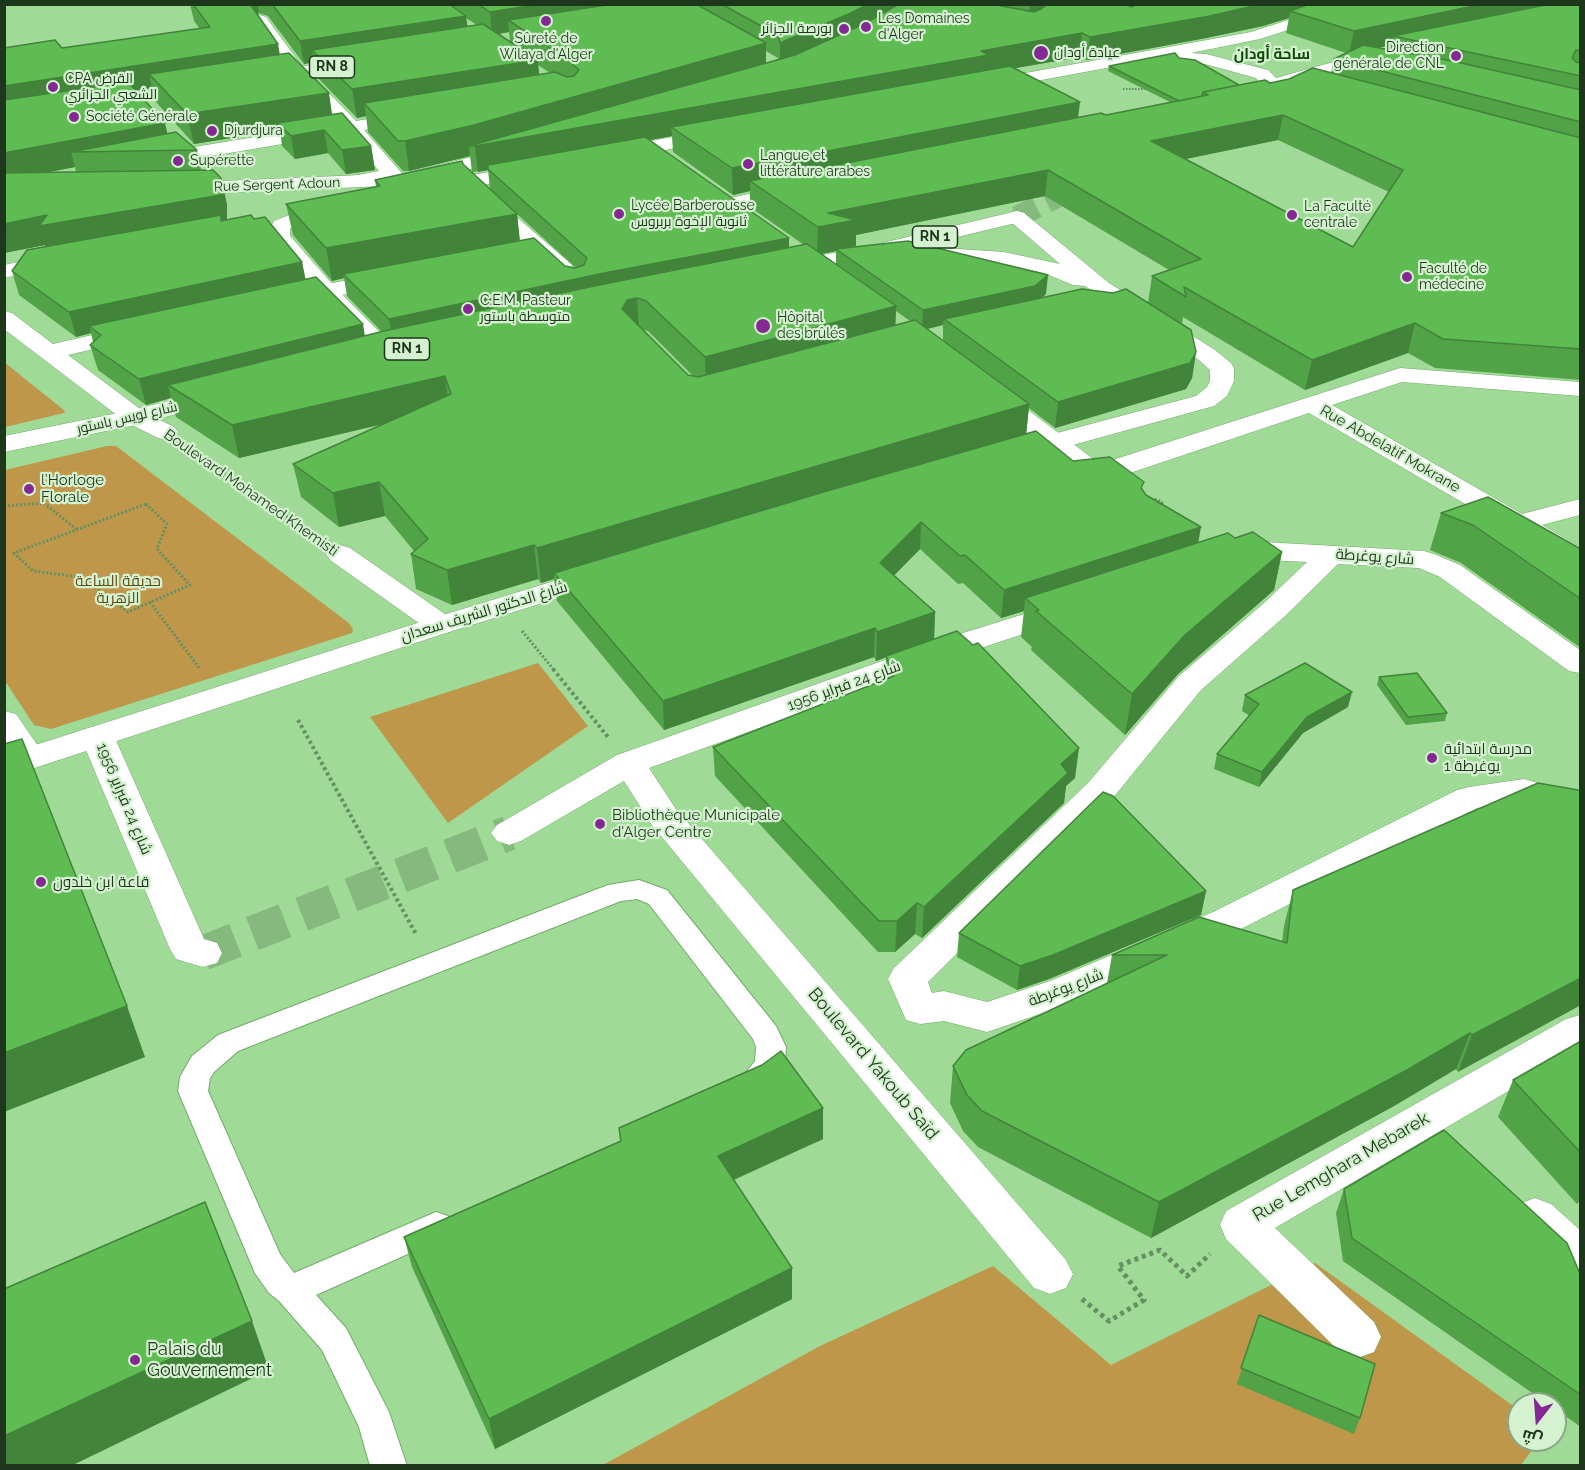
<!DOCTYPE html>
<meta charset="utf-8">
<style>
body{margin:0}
#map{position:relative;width:1585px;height:1470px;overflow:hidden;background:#9fda97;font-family:Raleway,Cairo,sans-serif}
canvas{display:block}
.frame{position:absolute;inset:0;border:6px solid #1e361b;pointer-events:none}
.north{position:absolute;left:1507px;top:1392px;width:60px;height:60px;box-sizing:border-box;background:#d4f2d0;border:2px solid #8ba788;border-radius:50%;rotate:197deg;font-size:16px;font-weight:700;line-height:24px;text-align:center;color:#1e361b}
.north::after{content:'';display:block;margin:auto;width:21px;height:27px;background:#842893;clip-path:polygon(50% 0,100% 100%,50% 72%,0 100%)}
</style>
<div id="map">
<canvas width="1585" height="1470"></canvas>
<div class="frame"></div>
<div class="north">ش</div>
</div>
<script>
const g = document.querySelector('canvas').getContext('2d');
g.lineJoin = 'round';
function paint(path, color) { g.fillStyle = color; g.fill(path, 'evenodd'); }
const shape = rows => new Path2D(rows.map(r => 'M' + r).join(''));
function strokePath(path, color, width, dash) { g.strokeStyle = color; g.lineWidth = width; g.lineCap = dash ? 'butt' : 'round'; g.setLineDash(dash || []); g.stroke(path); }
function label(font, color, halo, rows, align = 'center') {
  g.font = font + ' Raleway,Cairo,sans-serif'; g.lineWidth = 4.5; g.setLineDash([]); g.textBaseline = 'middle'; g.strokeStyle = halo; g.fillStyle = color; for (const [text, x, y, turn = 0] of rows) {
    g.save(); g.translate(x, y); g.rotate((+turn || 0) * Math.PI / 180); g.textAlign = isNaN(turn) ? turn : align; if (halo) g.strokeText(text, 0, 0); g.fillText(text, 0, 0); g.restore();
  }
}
paint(shape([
 [4,362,65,411,64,413,5,427],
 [107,446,116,446,350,624,353,630,352,633,51,729,34,725,5,681,5,470],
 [538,663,588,726,448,823,370,717],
 [1315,1263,1519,1410,1519,1440,1540,1440,1520,1466,601,1466,820,1346,993,1266,1111,1365]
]), '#bf974a');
strokePath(shape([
 [203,953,509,833]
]), '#85b97e', 35, [35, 18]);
strokePath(shape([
 [1017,217,1090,180]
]), '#85b97e', 22, [22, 11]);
const service = shape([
 [639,880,667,890,776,1026,786,1047,785,1061,774,1083,763,1092,752,1096,741,1092,737,1084,755,1061,756,1047,753,1039,649,904,637,899,621,901,238,1051,214,1072,210,1078,208,1091,280,1254,294,1273,436,1212,448,1216,452,1226,448,1236,316,1295,346,1328,389,1412,407,1466,370,1466,359,1427,322,1350,279,1301,269,1293,255,1273,178,1091,180,1077,192,1056,218,1035,608,885,639,880]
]);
const pedestrian = shape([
 [56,254,64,255,67,260,64,265,4,278,4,265,56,254],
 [4,711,16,714,40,749,35,756,16,768,4,771,4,711],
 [664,805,676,809,1066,1260,1073,1274,1066,1288,1050,1294,1034,1288,652,825,647,817,652,809,664,805]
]);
const minor = shape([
 [260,15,266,17,298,61,356,121,410,112,416,113,419,117,416,121,364,130,400,171,403,175,400,179,355,187,348,185,345,181,348,177,379,171,347,133,153,166,146,164,143,160,146,156,153,154,338,123,286,69,252,20,260,15],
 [776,188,783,190,786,194,783,198,728,210,721,208,718,204,721,200,776,188],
 [485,194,492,196,571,264,574,269,571,274,563,276,555,274,478,204,475,200,478,196,485,194],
 [389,272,397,274,400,279,397,284,292,305,284,303,281,298,284,293,292,291,389,272],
 [4,311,12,313,53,344,136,325,144,327,148,332,144,337,68,355,144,412,174,427,178,432,174,437,165,440,156,437,126,422,4,329,4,311],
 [1400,368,1580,382,1580,396,1402,382,1332,405,1522,514,1580,499,1580,515,1542,525,1580,547,1580,568,1570,565,1309,413,1118,477,1096,480,1077,473,982,399,979,394,982,389,991,387,1000,389,1100,464,1400,368],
 [1246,541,1424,551,1434,554,1460,565,1580,650,1580,673,1569,671,1440,577,1419,568,1338,564,1285,616,1201,690,1112,799,928,982,932,993,944,991,987,1002,1050,981,1213,912,1457,790,1469,787,1524,779,1576,794,1580,797,1580,824,1568,821,1552,810,1523,801,1477,808,1239,930,1078,1001,987,1032,944,1021,920,1024,906,1020,888,979,893,969,1088,783,1179,676,1263,604,1307,562,1248,559,1237,562,1227,559,1223,553,1227,547,1246,541],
 [340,545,350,548,452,619,456,625,452,631,441,634,430,631,330,560,326,554,330,548,340,545],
 [1066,601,1077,604,1081,610,1077,616,969,652,649,768,681,817,676,825,664,829,652,825,624,781,521,841,509,845,497,841,491,833,497,825,617,755,947,638,1066,601],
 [97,726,109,729,114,736,204,939,217,943,222,953,217,963,203,967,189,963,176,959,170,949,80,736,85,729,97,726],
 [1580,1015,1580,1049,1275,1228,1374,1322,1381,1337,1374,1352,1357,1358,1340,1352,1226,1239,1220,1225,1226,1211,1566,1019,1580,1015],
 [1535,1198,1551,1204,1580,1230,1580,1278,1564,1272,1519,1230,1513,1217,1519,1204,1535,1198]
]);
const tertiary = shape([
 [515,146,522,148,525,152,522,156,419,182,412,180,409,176,412,172,515,146]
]);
const secondary = shape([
 [334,206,341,208,344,212,341,216,299,224,290,229,290,236,334,286,395,348,399,353,395,358,387,360,379,358,318,296,269,238,268,232,274,221,294,213,334,206],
 [1017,211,1024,213,1109,283,1215,350,1231,363,1234,368,1234,381,1227,396,1214,406,1015,461,1006,463,997,461,993,455,997,449,1196,396,1207,387,1210,381,1210,370,1199,360,1085,286,1073,285,1044,273,1004,264,914,258,906,257,903,252,906,247,914,246,1004,252,1060,264,1010,221,1007,217,1010,213,1017,211],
 [597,568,607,571,612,577,607,583,452,631,4,778,4,755,430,619,597,568]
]);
const primary = shape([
 [1338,4,1362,4,1360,7,1260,39,1191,53,1206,54,1268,70,1276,78,1376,50,1384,55,1382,59,1295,83,1272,92,1266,91,1256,78,1205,64,1178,61,1177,55,987,90,981,89,978,85,981,81,987,80,1251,32,1338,4],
 [361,57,369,62,367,66,261,83,255,82,252,78,255,74,261,73,361,57],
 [198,83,204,84,207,88,204,92,98,109,92,108,89,104,92,100,98,99,198,83],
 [715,129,722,131,724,135,722,139,613,160,606,158,603,154,606,150,613,148,715,129],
 [532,164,539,166,542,170,539,174,478,186,408,185,177,195,170,193,167,189,170,185,177,183,408,173,478,174,532,164],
 [1017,211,1024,213,1027,217,1024,221,853,262,785,275,777,273,774,268,777,263,785,261,853,250,1017,211],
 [216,389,225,391,228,396,225,401,135,425,4,452,4,436,133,410,216,389]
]);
strokePath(service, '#72ab6a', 2);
strokePath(pedestrian, '#72ab6a', 1);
strokePath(minor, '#72ab6a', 1);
strokePath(tertiary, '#72ab6a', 1);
strokePath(secondary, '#72ab6a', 1);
strokePath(primary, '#72ab6a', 1);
strokePath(shape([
 [1123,89,1146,89]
]), '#659160', 2, [1.5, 1.5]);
strokePath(shape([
 [191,450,313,535],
 [1151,501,1157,499,1162,503,1159,505],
 [146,504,167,524,157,549,190,585,128,612,81,577,33,571,14,553,146,504],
 [4,506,44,503,76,529],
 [150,602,200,669],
 [522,631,554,670]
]), '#659160', 3, [2, 2]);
strokePath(shape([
 [553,669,608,737],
 [298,720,416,934]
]), '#659160', 4, [3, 3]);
strokePath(shape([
 [1082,1299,1109,1321,1144,1300,1118,1266,1160,1250,1187,1276,1210,1254]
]), '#659160', 5, [4, 4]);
paint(service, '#fff');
paint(pedestrian, '#fff');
paint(minor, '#fff');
paint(tertiary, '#fff');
paint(secondary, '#fff');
paint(primary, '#fff');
paint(shape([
 [190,4,696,4,702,8,702,4,1581,4,1581,380,1435,368,1408,353,1305,390,1183,317,1182,324,1196,352,1192,378,1186,389,1055,428,1029,408,1026,434,1073,461,1143,490,1146,495,1199,542,1235,538,1282,552,1274,590,1178,674,1125,735,1031,650,1032,647,1021,637,1024,611,1001,618,963,583,958,584,920,549,894,575,935,612,934,639,1075,778,1066,786,1064,803,922,938,915,934,895,952,878,952,715,776,713,747,885,680,886,657,876,661,874,657,664,730,557,601,554,579,541,583,538,579,452,605,416,589,411,554,414,551,385,516,339,527,301,497,293,464,384,424,239,458,176,417,171,398,146,405,98,370,90,345,93,342,91,333,76,337,19,295,12,271,45,246,45,245,4,253,4,48,62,48,200,29,194,21],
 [259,13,268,16,304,64,314,62,317,77,357,118,366,116,368,132,403,171,409,171,470,156,472,172,488,170,490,189,463,164,375,180,376,187,286,204,293,235,332,281,344,278,347,296,382,332,365,336,305,280,302,262,254,219,227,220,227,204,201,170,197,150,167,134,136,90,152,88,156,102,194,144,280,130,282,146,295,159,328,153,346,174,375,170,371,146,332,114,280,55,257,14],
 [466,18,477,25,467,26],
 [1289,18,1286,33,1346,53,1334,59,1331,73,1270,83,1239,85,1179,58,1109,66,1108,71,1170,102,1106,115,1078,117,1015,68,1080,57,1087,60,1206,38,1263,26],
 [509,32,510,42,498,34],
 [1391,45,1390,50,1377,48],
 [766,51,778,58,778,59,766,63],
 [538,65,550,73,539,75],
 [672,136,673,152,733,195,750,191,750,207,804,245,789,248,789,238,650,140],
 [1278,140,1389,192,1353,247,1185,159],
 [75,167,76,172,47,172],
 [1045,196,1169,270,1152,276,1148,303,1042,298,1046,294,856,247,856,235],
 [517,214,576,268,565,266,520,240],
 [836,251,836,264,821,254],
 [896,311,910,321,895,325],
 [943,325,943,340,927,329],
 [644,330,648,331,693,376,688,375],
 [1441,513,1581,549,1581,648,1461,563,1430,550],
 [1379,677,1447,713,1445,721,1406,725,1377,685],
 [1245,695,1348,707,1303,733,1259,787,1214,769,1217,754,1250,716,1242,711],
 [1578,790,1458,1072,1456,1069,1394,1106,1151,1238,978,1147,963,1131,950,1103,953,1066,1107,983,1112,955,1282,942,1284,926,1293,890],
 [1206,891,1201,915,1049,979,1017,990,957,957,959,933],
 [1581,1041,1581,1199,1577,1204,1498,1117,1513,1080],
 [823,1108,823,1139,734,1180,792,1268,792,1299,495,1449,412,1267,404,1237,620,1141,619,1128],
 [1344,1189,1581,1276,1581,1427,1555,1409,1555,1404,1548,1404,1343,1261,1336,1213],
 [1259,1315,1360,1418,1354,1434,1237,1384]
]), '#52a247');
paint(shape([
 [247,4,257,4,259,13,251,18],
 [541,4,686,4,508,20,509,32,492,35,490,12],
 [868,4,909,4,780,66,780,43],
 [1030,4,1050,4,1028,20],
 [1262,4,1329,4,1290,11,1289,18,1263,26,1206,38,1087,60,1090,37],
 [1483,4,1581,4,1393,36,1391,45,1349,54,1354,31],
 [466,16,469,38,312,50,314,62,304,64,300,41],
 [1082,33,1080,57,987,73,671,127,672,136,478,172,475,146,469,146,470,156,409,171,405,141,766,43,766,70,981,51],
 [278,44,282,67,149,74,152,88,4,111,4,86],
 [538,60,540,88,364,103,366,116,357,118,352,89],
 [329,93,333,121,278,123,280,130,194,144,187,114],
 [1080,102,1077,126,797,183,793,164,797,157],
 [1283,115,1278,140,1147,167,1151,141],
 [165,123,171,149,71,152,75,167,4,181,4,153],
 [324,130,328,153,295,159,291,136],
 [371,146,375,170,346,174,342,150],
 [775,160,776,186,750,181,750,191,733,195,732,168],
 [1048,170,1045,196,856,235,856,247,836,249,836,251,817,255,818,227,828,213],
 [221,178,227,204,227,222,47,253,45,245,4,253,4,224],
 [517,214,520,246,343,274,344,278,332,281,326,248],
 [789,238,789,260,393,342,389,319,599,274],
 [302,262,307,286,89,326,91,333,76,337,69,312],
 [1048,275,1046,294,1034,305,944,319,943,325,922,330,923,310],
 [637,298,639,329,622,309,627,300],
 [896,306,895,337,706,388,705,357],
 [1415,323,1408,353,1305,390,1312,360],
 [363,324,367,349,168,385,171,398,146,405,139,379],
 [1196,352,1192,378,1186,389,1055,428,1058,402],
 [445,376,449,408,239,458,232,425],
 [1029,404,1026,437,554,573,554,579,541,583,537,548],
 [379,482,385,516,339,527,333,493],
 [921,522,920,549,879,591,880,563],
 [1201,527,1196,555,1025,598,1024,611,1001,618,1004,590],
 [534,545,538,579,452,605,447,570],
 [1282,552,1274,590,1178,674,1125,735,1132,694,1185,635],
 [935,612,934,640,876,661,877,632],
 [875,628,874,657,664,730,663,701],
 [1352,692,1348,707,1303,733,1259,787,1262,772,1307,717],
 [1079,748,1075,778,1066,786,1064,803,922,938,924,907,1061,764],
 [1206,891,1201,915,1049,979,1017,990,1020,966],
 [917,903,915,934,895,952,897,921],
 [1581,978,1581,1005,1458,1072,1472,1035],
 [127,1006,145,1057,4,1112,4,1053],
 [1470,1033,1456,1069,1394,1106,1151,1238,1159,1202],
 [823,1108,823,1139,719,1186,718,1156],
 [792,1268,792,1299,495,1449,489,1419],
 [252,1321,269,1370,71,1466,4,1466,4,1436]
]), '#42843a');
const building = shape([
 [193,4,250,4,278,44,4,86,4,48,55,40,62,48,210,27,193,4],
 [272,4,449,4,466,16,300,41,272,4],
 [478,4,541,4,490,12,478,4],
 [613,4,696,4,766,43,474,125,405,141,398,141,364,103,555,72,567,77,574,76,579,70,567,59,508,20,613,4],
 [721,4,868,4,851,13,780,43,778,35,721,4],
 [899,4,991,4,1034,12,1041,9,1048,4,1125,4,1132,7,1136,4,1262,4,1210,16,1090,37,1082,33,981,51,989,55,475,146,469,146,795,55,866,23,899,4],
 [1310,4,1483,4,1354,31,1290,11,1310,4],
 [1550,4,1581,4,1581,51,1576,50,1572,58,1576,62,1581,63,1581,76,1393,36,1550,4],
 [483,24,538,60,352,89,312,50,483,24],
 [1363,45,1452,61,1581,90,1581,122,1334,59,1363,45],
 [289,53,329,93,187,114,149,74,289,53],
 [1175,53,1179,58,1195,60,1239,85,1203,92,1202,96,1179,101,1109,66,1175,53],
 [1010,66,1080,102,797,157,793,164,797,169,806,171,1101,113,1106,115,1208,95,1203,92,1265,80,1270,83,1289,79,1313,68,1581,138,1581,349,1443,339,1415,323,1312,360,1184,287,1186,297,1152,276,1201,259,1048,170,828,213,856,220,818,227,750,181,783,174,788,168,785,163,775,160,732,168,671,127,1010,66],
 [1283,115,1403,170,1353,247,1151,141,1283,115],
 [128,82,165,123,4,153,4,100,128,82],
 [342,113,371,146,342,150,324,130,291,136,278,123,342,113],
 [176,132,197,150,71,152,176,132],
 [645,137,789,238,599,274,389,319,343,274,534,238,565,266,575,268,584,265,587,258,488,169,488,165,645,137],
 [462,161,463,164,517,214,326,248,286,204,380,186,375,180,462,161],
 [213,170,221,178,221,195,39,226,47,215,4,224,4,173,213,170],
 [221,215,221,221,251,215,254,219,265,217,302,262,69,312,12,271,27,250,221,215],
 [908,241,1048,275,1035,286,923,310,836,249,908,241],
 [807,244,896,306,705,357,646,301,637,298,627,300,622,309,688,375,698,377,915,320,1029,404,537,548,534,545,447,570,411,554,428,539,379,482,333,493,293,464,451,394,445,376,232,425,168,385,384,331,599,285,807,244],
 [316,277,363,324,139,379,90,345,101,335,89,326,316,277],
 [1082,289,1113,293,1126,289,1191,330,1196,352,1190,363,1058,402,944,319,1082,289],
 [1036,431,1073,461,1110,457,1144,482,1141,488,1146,495,1201,527,1004,590,965,555,960,556,921,522,880,563,935,612,877,632,875,628,663,701,554,573,827,491,1036,431],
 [1488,497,1581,549,1581,599,1473,525,1441,513,1488,497],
 [1253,532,1282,552,1185,635,1132,694,1036,611,1039,610,1025,598,1228,533,1235,538,1253,532],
 [957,631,973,645,978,643,1079,748,1061,764,1068,773,924,907,917,903,897,921,879,921,713,747,894,676,886,656,957,631],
 [1305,663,1352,692,1307,717,1262,772,1217,754,1259,704,1245,695,1305,663],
 [1417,673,1447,713,1408,717,1379,677,1417,673],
 [22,739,127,1006,4,1053,4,744,22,739],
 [1538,783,1578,790,1581,792,1581,978,1472,1035,1470,1033,1407,1070,1159,1202,982,1111,967,1095,953,1066,966,1050,1167,955,1112,955,1199,917,1287,943,1293,890,1538,783],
 [1103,792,1113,796,1206,891,1053,955,1020,966,959,933,1103,792],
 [1581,1041,1581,1153,1513,1080,1581,1041],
 [781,1051,823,1108,718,1156,792,1268,489,1419,404,1237,621,1141,619,1128,762,1065,781,1051],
 [1444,1130,1567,1243,1581,1276,1581,1395,1352,1238,1344,1189,1444,1130],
 [205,1202,252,1321,4,1436,4,1289,205,1202],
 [1259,1315,1375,1364,1360,1418,1241,1368,1259,1315]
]);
paint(building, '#5fbc53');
strokePath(building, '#42843a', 1.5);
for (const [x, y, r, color] of [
 [546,21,6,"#842893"],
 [866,27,6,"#842893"],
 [844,29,6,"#842893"],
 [1041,53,8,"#842893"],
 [1456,56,6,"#842893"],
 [53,87,6,"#842893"],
 [74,117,6,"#842893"],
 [212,131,6,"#842893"],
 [178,161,6,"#842893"],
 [748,164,6,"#842893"],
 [619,214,6,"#842893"],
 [1292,215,6,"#842893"],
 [1407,277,6,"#842893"],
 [468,309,6,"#842893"],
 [763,326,8,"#842893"],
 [29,489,6,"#842893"],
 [1432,758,6,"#842893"],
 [600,824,6,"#842893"],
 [41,882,6,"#842893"],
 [135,1360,6,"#842893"]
]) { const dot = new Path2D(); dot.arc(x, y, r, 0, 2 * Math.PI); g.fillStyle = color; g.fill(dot); strokePath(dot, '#d4f2d0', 2); }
label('14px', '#1e361b', '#d4f2d0', [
 ["Les Domaines",878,19],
 ["d'Alger",878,35],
 ["بورصة الجزائر",832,29,"right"],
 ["Sûreté de",546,39,"center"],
 ["Wilaya d'Alger",546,55,"center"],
 ["Direction",1444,48,"right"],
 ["générale de CNL",1444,64,"right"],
 ["عيادة أودان",1054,53],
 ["CPA القرض",65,79],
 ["الشعبي الجزائري",65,95],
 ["Société Générale",86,117],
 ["Djurdjura",224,131],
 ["Langue et",760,156],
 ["littérature arabes",760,172],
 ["Supérette",190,161],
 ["Lycée Barberousse",631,206],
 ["ثانوية الإخوة بربروس",631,222],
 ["La Faculté",1304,207],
 ["centrale",1304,223],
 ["Faculté de",1419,269],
 ["médecine",1419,285],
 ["C.E.M. Pasteur",480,301],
 ["متوسطة باستور",480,317],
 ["Hôpital",777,318],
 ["des brûlés",777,334]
], 'left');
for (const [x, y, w] of [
 [332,67,45],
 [935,237,45],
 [407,349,45]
]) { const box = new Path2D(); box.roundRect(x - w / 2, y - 11, w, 22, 4.5); g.fillStyle = '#d4f2d0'; g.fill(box); strokePath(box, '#1e361b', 1.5); }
label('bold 14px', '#1e361b', null, [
 ["RN 8",332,67],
 ["RN 1",935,237],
 ["RN 1",407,349]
]);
label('14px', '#1e361b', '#d4f2d0', [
 ["Rue Sergent Adoun",277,185,-2],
 ["شارع لويس باستور",127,418,-13]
]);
label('bold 15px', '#0d4705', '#d4f2d0', [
 ["ساحة أودان",1272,54]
]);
label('15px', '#1e361b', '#d4f2d0', [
 ["Rue Abdelatif Mokrane",1390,449,30],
 ["Boulevard Mohamed Khemisti",251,493,35],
 ["شارع يوغرطة",1375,557,4],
 ["شارغ الدكتور الشريف سعدان",484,612,-17],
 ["شارع 24 فبراير 1956",844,686,-20],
 ["شارع 24 فبراير 1956",124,799,67],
 ["شارع يوغرطة",1066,988,-21]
]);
label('15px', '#1e361b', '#d4f2d0', [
 ["l'Horloge",41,480],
 ["Florale",41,497],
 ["مدرسة ابتدائية",1444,749],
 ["يوغرطة 1",1444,766],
 ["Bibliothèque Municipale",612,815],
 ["d'Alger Centre",612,832],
 ["قاعة ابن خلدون",53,882]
], 'left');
label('15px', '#644910', '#d4f2d0', [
 ["حديقة الساعة",118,581],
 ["الزهرية",118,598]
]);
label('18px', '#1e361b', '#d4f2d0', [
 ["Boulevard Yakoub Saïd",873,1064,50],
 ["Rue Lemghara Mebarek",1341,1167,-30]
]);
label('18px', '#1e361b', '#d4f2d0', [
 ["Palais du",147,1350],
 ["Gouvernement",147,1371]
], 'left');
</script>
